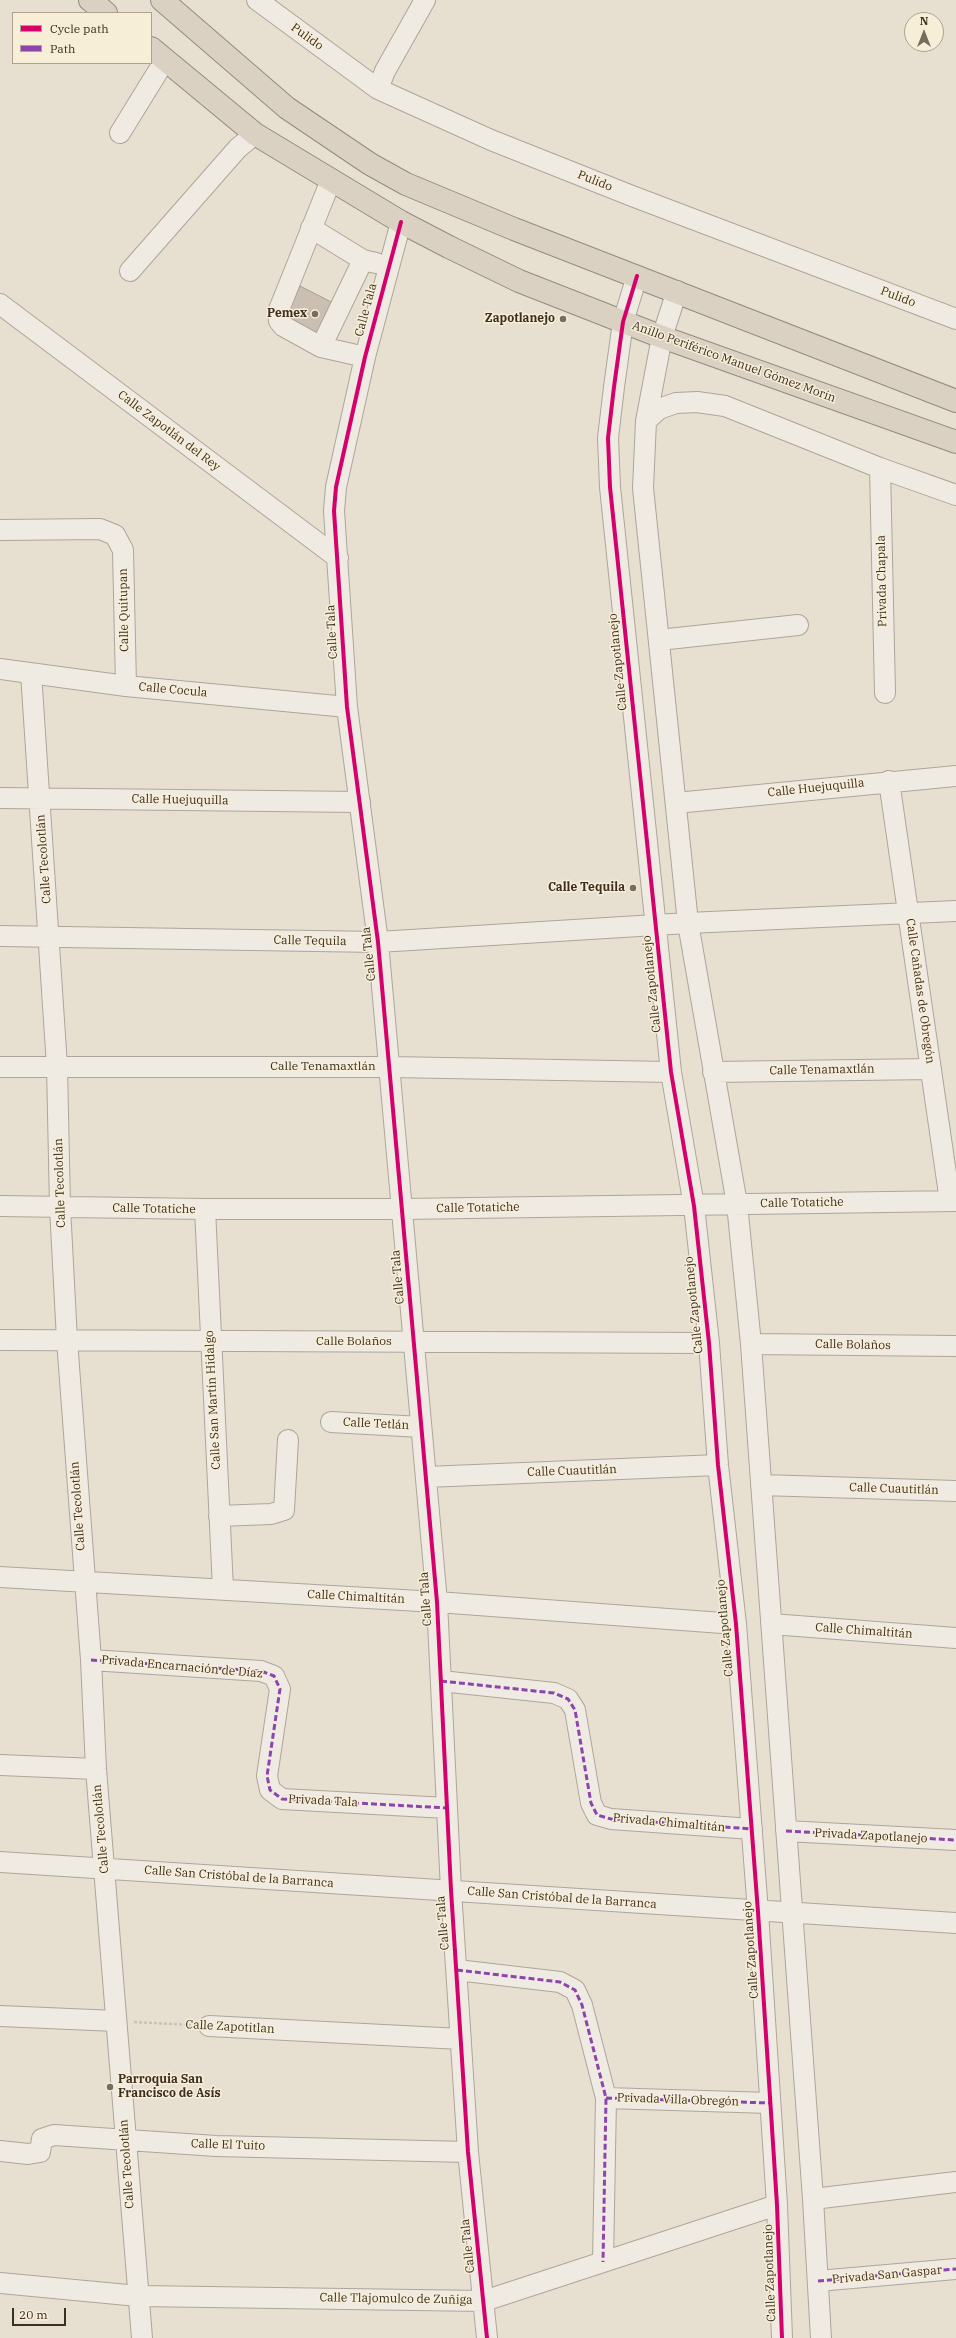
<!DOCTYPE html>
<meta charset="utf-8">
<style>
body{margin:0}
#map{position:relative;width:956px;height:2338px;overflow:hidden;background:#e7e0d1;font-family:"IBM Plex Serif",serif}
canvas{display:block}
.legend{position:absolute;left:12px;top:12px;width:140px;height:52px;box-sizing:border-box;background:#f7eed8;border:1px solid #ada18e;margin:0;padding:5px 7px;list-style:none;font-size:12px;color:#3d2e20}
.legend li{display:flex;align-items:center;gap:8px;height:20px}
.legend b{width:20px;border:1px solid #ada18e}
.north{position:absolute;left:904px;top:12px;width:40px;height:40px;box-sizing:border-box;background:#f7eed8;border:1px solid #ada18e;border-radius:50%;rotate:0deg;font-size:11px;font-weight:700;line-height:16px;text-align:center;color:#3d2e20}
.north::after{content:'';display:block;margin:auto;width:14px;height:18px;background:#786c5e;clip-path:polygon(50% 0,100% 100%,50% 72%,0 100%)}
.scale{position:absolute;left:12px;top:2308px;width:54px;height:18px;box-sizing:border-box;border:2px solid #3d2e20;border-top:0;padding-left:5px;font-size:12px;line-height:14px;white-space:nowrap;color:#3d2e20;-webkit-text-stroke:3px #f7eed8;paint-order:stroke}
</style>
<div id="map">
<canvas width="956" height="2338"></canvas>
<ul class="legend">
<li><b style="height:5px;background:#d6006c"></b>Cycle path</li>
<li><b style="height:5px;background:#8e44ad"></b>Path</li>
</ul>
<div class="north">N</div>
<div class="scale">20 m</div>
</div>
<script>
const g = document.querySelector('canvas').getContext('2d');
g.lineJoin = 'round';
function paint(path, color) { g.fillStyle = color; g.fill(path, 'evenodd'); }
const shape = rows => new Path2D(rows.map(r => 'M' + r).join(''));
function strokePath(path, color, width, dash) { g.strokeStyle = color; g.lineWidth = width; g.lineCap = dash ? 'butt' : 'round'; g.setLineDash(dash || []); g.stroke(path); }
function label(font, color, halo, rows, align = 'center') {
  g.font = font + ' "IBM Plex Serif",serif'; g.lineWidth = 3; g.setLineDash([]); g.textBaseline = 'middle'; g.strokeStyle = halo; g.fillStyle = color; for (const [text, x, y, turn = 0] of rows) {
    g.save(); g.translate(x, y); g.rotate((+turn || 0) * Math.PI / 180); g.textAlign = isNaN(turn) ? turn : align; if (halo) g.strokeText(text, 0, 0); g.fillText(text, 0, 0); g.restore();
  }
}
const building = shape([
 [300,286,345,309,330,343,285,319,300,286]
]);
paint(building, '#cbbfb2');
strokePath(building, '#a89c90', 1);
const minor = shape([
 [257,0,378,89,491,140,632,196,956,319],
 [378,89,385,71,425,0],
 [120,133,165,60],
 [331,180,278,312,279,321,283,326,321,347,363,260],
 [401,222,365,357,336,487,334,511,347,707,378,942,437,1602,451,1890,468,2152,487,2338],
 [311,228,363,260,376,263],
 [130,271,238,148,255,134],
 [637,276,623,322,614,387,608,438,610,487,671,1072,694,1206,709,1343,718,1465,736,1624,758,1912,777,2205,782,2338],
 [677,291,662,337,646,421,643,488,688,923,737,1204,751,1344,813,2199,821,2338],
 [0,304,338,558],
 [321,347,365,357],
 [646,421,659,409,676,403,697,402,725,406,880,468,956,495],
 [880,468,885,693],
 [0,530,100,529,115,535,123,550,126,686],
 [659,640,798,625],
 [0,669,126,686,347,707],
 [31,673,57,1066,60,1207,67,1340,91,1660,96,1769,142,2338],
 [889,781,950,1201],
 [0,798,360,802],
 [676,803,956,776],
 [0,936,378,942,688,923,956,911],
 [0,1067,389,1067,671,1072],
 [713,1072,931,1069],
 [0,1206,205,1209,402,1209,956,1201],
 [205,1209,223,1589],
 [0,1340,709,1343],
 [751,1344,956,1346],
 [331,1422,421,1427],
 [426,1477,718,1465],
 [761,1485,956,1491],
 [219,1516,271,1514,284,1510,288,1440],
 [0,1577,437,1602,736,1624],
 [771,1624,956,1638],
 [91,1660,261,1671,274,1676,280,1689,267,1776,270,1790,282,1799,447,1808],
 [441,1681,554,1693,568,1699,575,1710,591,1803,597,1815,611,1819,752,1829],
 [0,1765,96,1769],
 [786,1831,956,1840],
 [0,1862,956,1923],
 [457,1970,560,1982,575,1990,582,2005,606,2098,603,2262],
 [0,2016,116,2021],
 [209,2026,461,2039],
 [606,2098,770,2103],
 [0,2151,28,2154,40,2152,42,2139,54,2135,216,2146,468,2152],
 [813,2199,956,2182],
 [818,2281,956,2269],
 [0,2283,138,2296,484,2301,777,2205]
]);
const highway = shape([
 [90,0,106,13],
 [162,0,287,108,370,164,406,184,514,229,956,401],
 [151,48,255,134,401,222,449,247,519,281,662,337,956,442]
]);
strokePath(minor, '#ada599', 22);
strokePath(highway, '#928b80', 24);
strokePath(shape([
 [134,2022,191,2025]
]), '#c8c2b9', 2.5, [3, 2]);
strokePath(minor, '#efebe3', 20);
strokePath(highway, '#dad1c2', 22);
strokePath(shape([
 [91,1660,261,1671,274,1676,280,1689,267,1776,270,1790,282,1799,447,1808],
 [441,1681,554,1693,568,1699,575,1710,591,1803,597,1815,611,1819,752,1829],
 [786,1831,956,1840],
 [457,1970,560,1982,575,1990,582,2005,606,2098,603,2262],
 [606,2098,770,2103],
 [818,2281,956,2269]
]), '#8e44ad', 3, [6, 3]);
strokePath(shape([
 [401,222,365,357,336,487,334,511,347,707,378,942,437,1602,451,1890,468,2152,487,2338],
 [637,276,623,322,614,387,608,438,610,487,671,1072,694,1206,709,1343,718,1465,736,1624,758,1912,777,2205,782,2338]
]), '#d6006c', 4);
for (const [x, y, r, color] of [
 [315,314,4,"#786c5e"],
 [563,319,4,"#786c5e"],
 [633,888,4,"#786c5e"],
 [110,2087,4,"#786c5e"]
]) { const dot = new Path2D(); dot.arc(x, y, r, 0, 2 * Math.PI); g.fillStyle = color; g.fill(dot); strokePath(dot, '#f7eed8', 1.5); }
label('12px', '#3d2e20', '#f7eed8', [
 ["Pulido",307,37,36],
 ["Pulido",595,181,22],
 ["Pulido",898,297,21],
 ["Calle Tala",366,310,-75],
 ["Anillo Periférico Manuel Gómez Morín",734,362,20],
 ["Calle Zapotlán del Rey",169,431,37],
 ["Privada Chapala",882,581,-91],
 ["Calle Quitupan",124,610,-91],
 ["Calle Tala",332,632,-93],
 ["Calle Zapotlanejo",618,662,-96],
 ["Calle Cocula",173,690,5],
 ["Calle Huejuquilla",816,788,-6],
 ["Calle Huejuquilla",180,800,1],
 ["Calle Tecolotlán",44,859,-94],
 ["Calle Tequila",310,941,1],
 ["Calle Tala",369,954,-96],
 ["Calle Zapotlanejo",652,984,-96],
 ["Calle Cañadas de Obregón",920,991,82],
 ["Calle Tenamaxtlán",323,1067],
 ["Calle Tenamaxtlán",822,1070,-1],
 ["Calle Tecolotlán",60,1183,-92],
 ["Calle Totatiche",802,1203,-1],
 ["Calle Totatiche",478,1208,-1],
 ["Calle Totatiche",154,1209,1],
 ["Calle Tala",398,1277,-95],
 ["Calle Zapotlanejo",694,1305,-96],
 ["Calle Bolaños",354,1342],
 ["Calle Bolaños",853,1345,1],
 ["Calle San Martín Hidalgo",213,1400,-93],
 ["Calle Tetlán",376,1424,3],
 ["Calle Cuautitlán",572,1471,-2],
 ["Calle Cuautitlán",894,1489,2],
 ["Calle Tecolotlán",78,1506,-94],
 ["Calle Chimaltitán",356,1597,3],
 ["Calle Tala",426,1599,-94],
 ["Calle Zapotlanejo",725,1628,-95],
 ["Calle Chimaltitán",864,1631,4],
 ["Privada Encarnación de Díaz",182,1667,5],
 ["Privada Tala",323,1801,3],
 ["Privada Chimaltitán",669,1823,5],
 ["Calle Tecolotlán",101,1829,-95],
 ["Privada Zapotlanejo",871,1836,3],
 ["Calle San Cristóbal de la Barranca",239,1877,4],
 ["Calle San Cristóbal de la Barranca",562,1898,4],
 ["Calle Tala",443,1923,-95],
 ["Calle Zapotlanejo",751,1950,-94],
 ["Calle Zapotitlan",230,2027,3],
 ["Privada Villa Obregón",678,2100,2],
 ["Calle El Tuito",228,2145,2],
 ["Calle Tecolotlán",127,2164,-94],
 ["Calle Tala",468,2246,-96],
 ["Calle Zapotlanejo",770,2273,-92],
 ["Privada San Gaspar",887,2275,-5],
 ["Calle Tlajomulco de Zuñiga",396,2299,1]
]);
label('bold 12px', '#3d2e20', '#f7eed8', [
 ["Pemex",307,314],
 ["Zapotlanejo",555,319],
 ["Calle Tequila",625,888],
 ["Parroquia San",118,2080,"left"],
 ["Francisco de Asís",118,2094,"left"]
], 'right');
</script>
